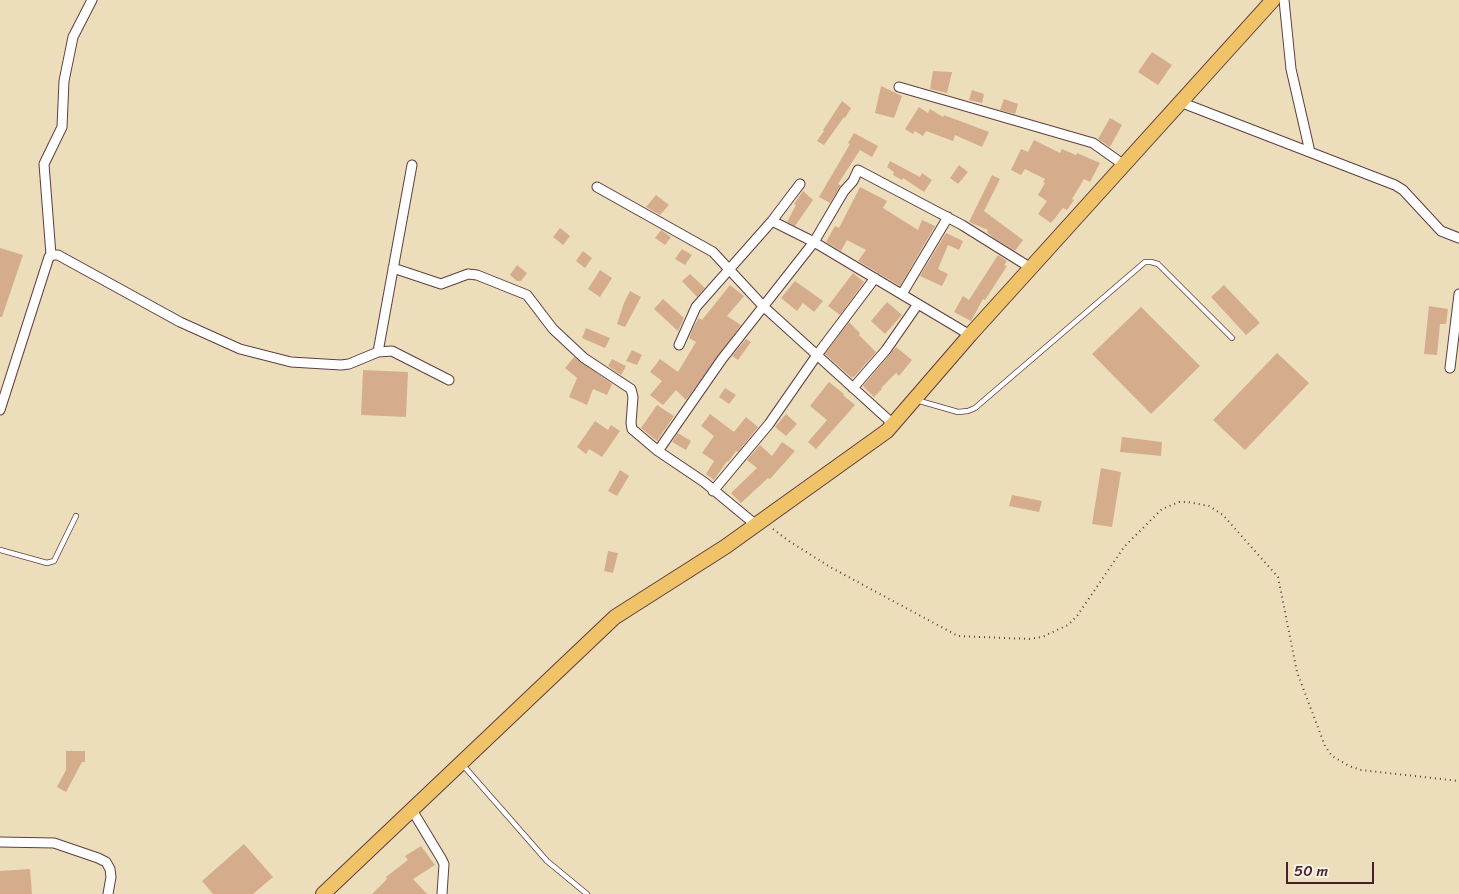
<!DOCTYPE html>
<style>
body{margin:0}
#map{position:relative;width:1459px;height:894px;overflow:hidden;background:#ecdebb;font-family:Sriracha,sans-serif}
canvas{display:block}
.scale{position:absolute;left:1286px;top:862px;width:88px;height:22px;box-sizing:border-box;border:2px solid #4a1f2b;border-top:0;padding-left:6px;font-size:15px;line-height:18px;white-space:nowrap;color:#4a1f2b;-webkit-text-stroke:4px #f7f3e8;paint-order:stroke}
</style>
<div id="map">
<canvas width="1459" height="894"></canvas>
<div class="scale">50 m</div>
</div>
<script>
const g = document.querySelector('canvas').getContext('2d');
g.lineJoin = 'round';
function paint(path, color) { g.fillStyle = color; g.fill(path, 'evenodd'); }
const shape = rows => new Path2D(rows.map(r => 'M' + r).join(''));
function strokePath(path, color, width, dash) { g.strokeStyle = color; g.lineWidth = width; g.lineCap = dash ? 'butt' : 'round'; g.setLineDash(dash || []); g.stroke(path); }
paint(shape([
 [1152,52,1172,65,1158,85,1138,72],
 [933,71,952,72,947,93,930,89],
 [881,86,902,96,894,118,875,113],
 [972,90,984,94,982,103,969,100],
 [1004,99,1018,104,1015,114,1000,110],
 [842,101,851,108,845,118,844,117,824,145,817,141,824,131,823,130],
 [919,107,928,113,930,109,943,117,944,115,989,132,982,147,955,135,953,141,926,131,923,136,915,131,913,134,905,129],
 [1110,118,1122,125,1110,147,1098,139],
 [854,133,878,146,872,157,860,150,838,184,841,185,830,203,819,197,850,144,848,143],
 [1034,140,1060,153,1062,149,1076,155,1077,153,1100,163,1090,182,1084,179,1072,199,1074,200,1067,210,1063,208,1051,223,1038,214,1047,201,1038,195,1045,183,1043,182,1045,179,1025,169,1021,175,1011,170,1021,149,1028,152],
 [890,161,920,177,922,173,932,180,924,192,903,178,902,180,893,175,894,172,887,167],
 [959,165,968,172,958,184,950,178],
 [992,175,1000,179,984,211,1023,240,1015,251,994,238,987,232,988,230,969,222],
 [860,187,887,201,883,208,918,230,922,220,935,226,900,286,858,261,866,250,847,240,841,251,826,242,835,226,839,228],
 [803,191,813,200,795,226,787,222,796,205,794,204],
 [656,195,669,205,660,215,646,207],
 [560,228,570,236,563,245,553,237],
 [661,230,671,237,665,245,655,238],
 [946,233,963,241,959,250,948,245,938,269,948,274,942,286,920,276],
 [0,248,23,255,2,317,0,317],
 [682,249,692,255,685,265,675,259],
 [583,251,592,258,585,268,576,261],
 [998,255,1007,261,1004,265,1007,266,985,300,983,299,971,321,954,312,963,296,969,300],
 [517,265,527,273,521,281,517,281,510,275],
 [600,270,612,278,600,297,588,289],
 [853,273,864,282,840,315,828,306],
 [690,274,705,288,697,297,682,281],
 [795,281,823,301,814,312,803,303,797,311,781,298],
 [730,285,744,296,727,316,741,325,686,400,676,390,663,405,650,395,662,381,650,372,660,359,678,372,696,342,689,338,694,326,699,318,702,320],
 [1224,285,1260,323,1246,335,1211,297],
 [630,291,641,297,625,327,617,324,624,303],
 [663,299,684,318,678,331,654,309],
 [887,302,902,315,885,334,871,321],
 [1429,306,1448,309,1446,324,1440,324,1437,355,1424,354],
 [1141,307,1200,366,1151,414,1092,354],
 [849,322,860,333,859,335,876,352,854,377,853,376,852,378,825,354],
 [586,328,610,338,605,348,582,338],
 [746,339,751,342,738,360,732,356],
 [896,347,912,360,899,376,896,373,881,388,882,389,874,397,863,386],
 [632,350,642,355,637,365,626,361],
 [1277,353,1309,383,1245,450,1213,420],
 [574,357,612,384,607,395,593,389,587,405,569,397,577,378,565,368],
 [612,359,626,366,621,375,608,366],
 [363,370,408,372,406,417,361,415],
 [829,382,844,394,843,395,855,405,816,449,808,442,827,420,810,406],
 [725,388,736,395,729,404,719,397],
 [657,405,674,416,657,441,641,428],
 [710,414,734,432,746,417,758,427,738,452,736,451,728,462,727,461,714,480,706,474,714,461,702,453,714,436,701,426],
 [786,414,797,424,786,436,775,427],
 [595,421,608,430,611,425,620,431,602,457,589,449,586,454,577,447],
 [678,433,691,441,686,450,672,442],
 [1122,437,1162,442,1161,456,1120,452],
 [782,442,795,451,770,479,768,478,741,503,731,493,757,468,747,460,760,445,772,456],
 [1101,468,1121,472,1112,527,1092,524],
 [620,470,629,476,617,496,608,491],
 [1012,495,1042,501,1039,512,1009,506],
 [608,551,618,553,613,573,604,571],
 [66,751,85,751,85,762,82,762,66,792,57,787,66,770],
 [244,844,273,877,253,894,213,894,202,881],
 [421,846,435,865,413,879,427,894,372,894,387,879,386,877,408,860,405,856],
 [30,869,32,894,0,894,0,871]
]), '#d5ad8d');
const lane = shape([
 [916,400,958,412,968,411,975,408,1145,262,1151,262,1158,264,1232,338],
 [0,550,47,563,54,561,76,516],
 [462,764,547,861,587,894]
]);
const street = shape([
 [1284,0,1291,69,1310,152],
 [899,87,1093,143,1124,165],
 [1180,102,1395,185,1403,190,1441,231,1459,238],
 [597,187,713,252,764,307,893,424],
 [772,221,814,242,844,191,853,181,858,170,962,225,1031,268],
 [51,255,44,164,62,127,64,81,73,37,92,0],
 [393,268,441,284,468,274,477,275,527,295,553,329,584,358,631,389,633,397,631,423,632,429,658,451,704,482,756,525],
 [902,294,948,217],
 [679,345,696,307,772,221,800,184],
 [378,352,412,165],
 [1450,368,1459,294],
 [853,388,886,350,918,304],
 [0,410,49,257,53,255,58,255,180,322,240,349,291,362,341,365,349,364,378,352,392,351,449,380],
 [658,451,722,359,814,242,970,335],
 [713,491,769,424,817,355,875,278],
 [412,810,441,858,444,864,442,894],
 [0,842,54,843,98,858,106,862,110,869,111,877,108,894]
]);
const primary = shape([
 [323,894,615,617,725,547,887,431,970,335,1273,0]
]);
strokePath(lane, '#623c41', 6);
strokePath(street, '#623c41', 11);
strokePath(primary, '#623c41', 16);
strokePath(shape([
 [773,529,789,541,830,567,958,636,1029,639,1042,637,1068,625,1077,616,1124,547,1162,509,1179,502,1188,502,1209,506,1223,515,1278,577,1297,672,1325,746,1332,756,1349,766,1361,770,1459,781]
]), '#623c41', 2, [1, 4]);
strokePath(lane, '#fff', 4.5);
strokePath(street, '#fff', 9);
strokePath(primary, '#f1c369', 14);
</script>
